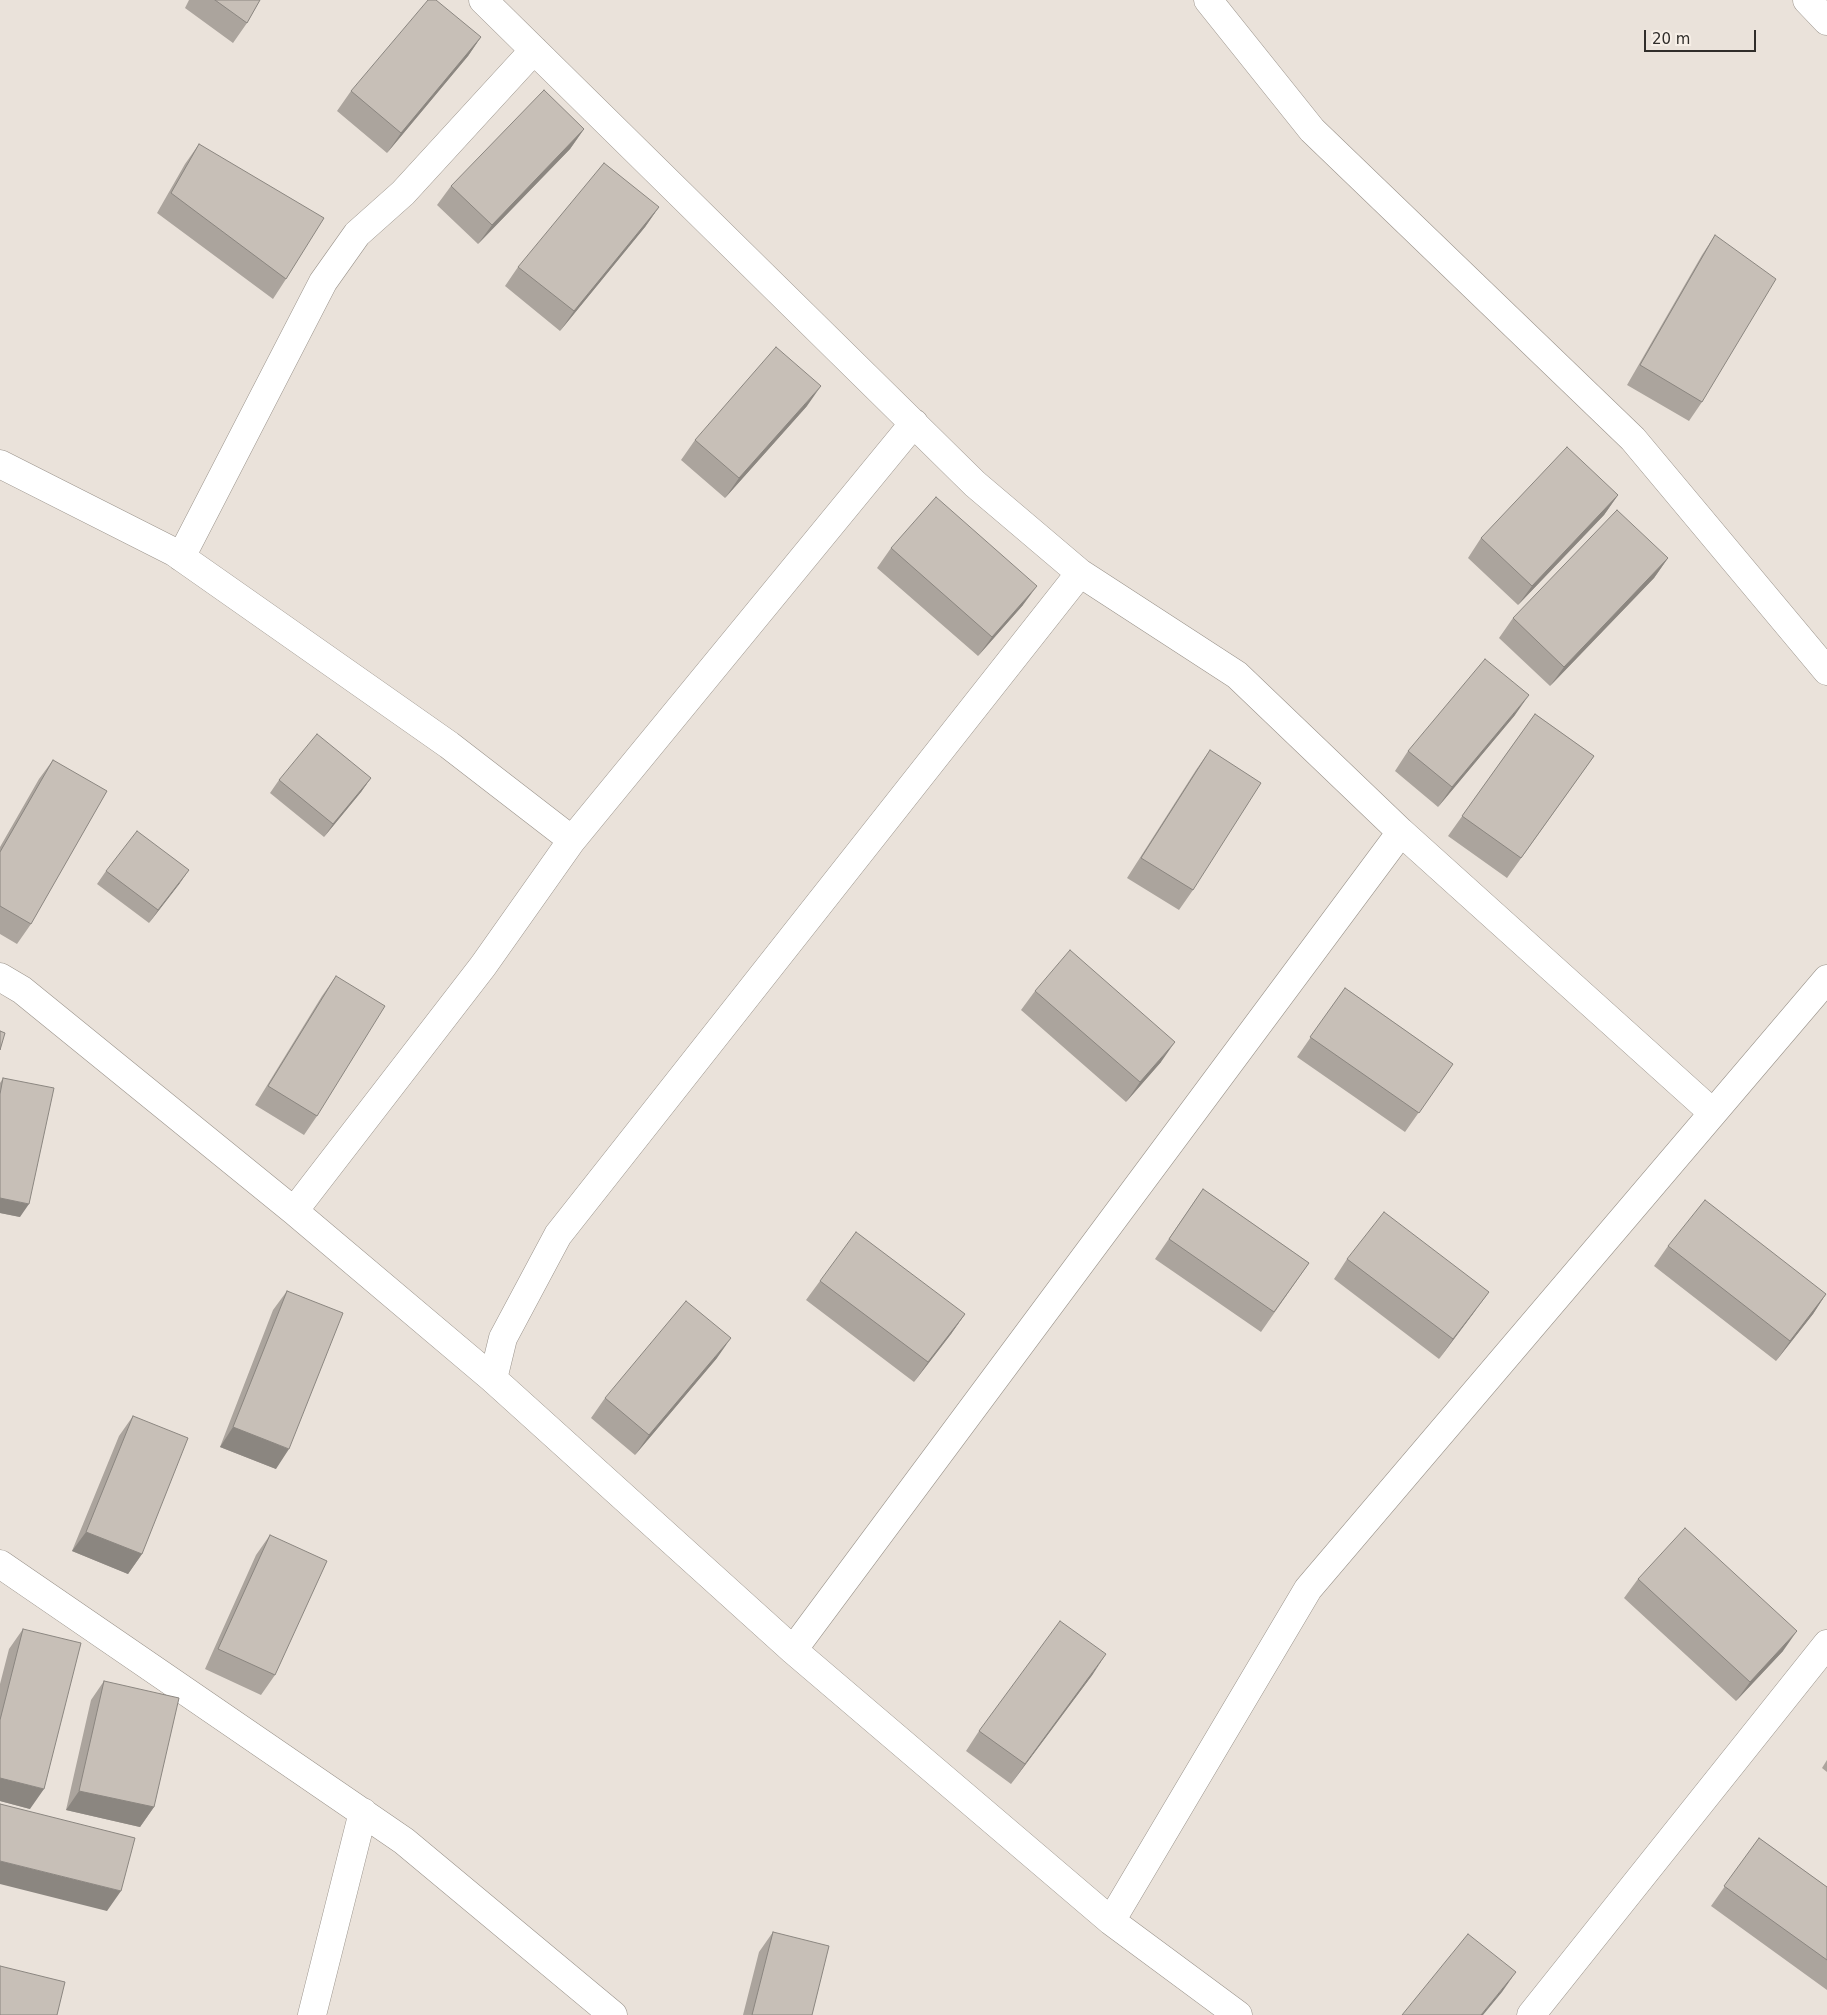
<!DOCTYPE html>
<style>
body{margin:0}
#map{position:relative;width:1827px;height:2015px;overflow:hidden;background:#eae2da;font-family:"DejaVu Sans",sans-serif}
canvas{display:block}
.scale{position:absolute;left:1644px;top:30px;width:112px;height:22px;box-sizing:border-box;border:2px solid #302d2a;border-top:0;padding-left:6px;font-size:15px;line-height:18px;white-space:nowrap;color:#302d2a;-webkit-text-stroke:4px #f7efe7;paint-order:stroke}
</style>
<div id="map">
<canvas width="1827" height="2015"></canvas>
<div class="scale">20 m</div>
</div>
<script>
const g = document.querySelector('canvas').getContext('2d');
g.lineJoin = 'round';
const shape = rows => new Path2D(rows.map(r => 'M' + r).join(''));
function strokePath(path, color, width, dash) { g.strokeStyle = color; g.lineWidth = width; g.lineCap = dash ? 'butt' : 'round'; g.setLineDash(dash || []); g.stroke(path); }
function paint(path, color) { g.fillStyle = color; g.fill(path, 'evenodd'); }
const minor = shape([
 [483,0,975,484,1080,573,1237,675,1401,832,793,1650],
 [1208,0,1312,130,1633,439,1827,671],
 [1807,0,1827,21],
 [0,464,174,552,449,745,572,840,483,966,294,1211],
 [181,557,323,282,357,234,403,193,534,50],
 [1401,832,1713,1113],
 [572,840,914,423],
 [0,977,22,990,294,1211,493,1379,793,1650,1111,1921,1238,2015],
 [493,1379,503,1338,558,1235,1080,573],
 [0,1564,404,1841,613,2015],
 [1111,1921,1308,1589,1827,979],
 [312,2015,363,1812],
 [1531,2015,1827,1644]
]);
strokePath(minor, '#9a938b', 29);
strokePath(minor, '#fff', 28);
paint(shape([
 [189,0,260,0,247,23,233,43,185,8],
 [481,37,468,56,387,153,337,111,351,91],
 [584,129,570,149,478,244,437,205,451,186],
 [199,144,286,279,273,299,157,213,185,164],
 [659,207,645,227,560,331,505,286,518,267],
 [1715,235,1702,402,1689,421,1627,385,1702,255],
 [807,406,725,498,681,460,695,440],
 [1618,495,1604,515,1518,605,1468,558,1481,538],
 [891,548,1023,605,978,656,877,568],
 [1668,558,1654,578,1550,686,1499,638,1513,618],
 [1535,714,1594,756,1507,878,1448,836],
 [1515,715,1438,807,1395,771,1408,751],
 [1210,750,1193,890,1179,910,1127,878,1196,770],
 [53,760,31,924,17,944,0,934,0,847,39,779],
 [371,778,361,792,324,837,270,793,279,780],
 [106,871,180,883,149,923,97,884],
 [336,976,317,1116,304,1135,255,1105,322,996],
 [1345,988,1453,1064,1405,1132,1297,1057],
 [1035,991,1161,1062,1126,1102,1021,1010],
 [3,1078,20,1217,0,1213,0,1083],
 [1203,1189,1309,1263,1261,1332,1155,1259],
 [1668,1246,1826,1294,1813,1314,1776,1361,1654,1266],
 [1347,1259,1475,1311,1439,1359,1334,1279],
 [820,1281,965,1314,951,1334,914,1382,806,1300],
 [287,1291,276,1469,220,1447,273,1310],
 [717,1358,635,1455,591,1418,605,1398],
 [133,1416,142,1554,128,1574,72,1551,119,1436],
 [270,1535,275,1675,261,1695,205,1669,256,1555],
 [1638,1579,1783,1651,1736,1701,1624,1598],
 [23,1629,30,1809,0,1801,0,1684,9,1649],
 [1093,1674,1011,1784,966,1751,979,1731],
 [104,1681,154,1807,140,1827,66,1810,91,1700],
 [1827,1760,1827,1772,1822,1768],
 [1759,1838,1827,1887,1827,1990,1711,1906],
 [773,1932,812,2015,743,2015,759,1952]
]), '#aba49d');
paint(shape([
 [481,37,468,56,387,153,401,133],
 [584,129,570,149,478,244,492,225],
 [659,207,645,227,560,331,574,311],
 [821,386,807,406,725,498,739,478],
 [1618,495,1604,515,1518,605,1532,586],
 [1668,558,1654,578,1550,686,1564,667],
 [1037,586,1023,605,978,656,992,637],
 [1529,695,1515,715,1438,807,1452,787],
 [371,778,361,792,324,837,333,824],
 [189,870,180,883,149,923,158,910],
 [1175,1042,1161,1062,1126,1102,1140,1082],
 [0,1198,29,1204,20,1217,0,1213],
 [1489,1292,1475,1311,1439,1359,1453,1339],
 [1826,1294,1813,1314,1776,1361,1790,1341],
 [965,1314,951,1334,914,1382,928,1362],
 [731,1338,717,1358,635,1455,649,1435],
 [233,1427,289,1449,276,1469,220,1447],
 [86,1532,142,1554,128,1574,72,1551],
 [1797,1631,1783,1651,1736,1701,1750,1682],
 [1106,1654,1093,1674,1011,1784,1025,1764],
 [0,1778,44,1789,30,1809,0,1801],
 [79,1791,154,1807,140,1827,66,1810],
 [0,1861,121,1891,107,1911,0,1884],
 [1516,1972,1502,1992,1483,2015,1481,2015]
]), '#8b8680');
const building = shape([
 [215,0,260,0,247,23,215,0],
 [428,0,436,0,481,37,401,133,351,91,428,0],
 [544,90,584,129,492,225,451,186,544,90],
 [199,144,324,218,286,279,171,193,199,144],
 [604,163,659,207,574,311,518,267,604,163],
 [1715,235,1776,279,1702,402,1640,365,1715,235],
 [776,347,821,386,739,478,695,440,776,347],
 [1567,447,1618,495,1532,586,1481,538,1567,447],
 [936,497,1037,586,992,637,891,548,936,497],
 [1617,510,1668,558,1564,667,1513,618,1617,510],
 [1485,659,1529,695,1452,787,1408,751,1485,659],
 [1535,714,1594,756,1521,858,1462,816,1535,714],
 [317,734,371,778,333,824,279,780,317,734],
 [1210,750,1261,783,1193,890,1141,858,1210,750],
 [53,760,107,791,31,924,0,906,0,852,53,760],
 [137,831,189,870,158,910,106,871,137,831],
 [1070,950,1175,1042,1140,1082,1035,991,1070,950],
 [336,976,385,1006,317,1116,268,1086,336,976],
 [1345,988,1453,1064,1419,1113,1310,1037,1345,988],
 [0,1031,5,1033,0,1050,0,1031],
 [3,1078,54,1088,29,1204,0,1198,0,1094,3,1078],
 [1203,1189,1309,1263,1274,1312,1169,1239,1203,1189],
 [1705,1200,1826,1294,1790,1341,1668,1246,1705,1200],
 [1384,1212,1489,1292,1453,1339,1347,1259,1384,1212],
 [856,1232,965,1314,928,1362,820,1281,856,1232],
 [287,1291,343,1313,289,1449,233,1427,287,1291],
 [686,1301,731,1338,649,1435,605,1398,686,1301],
 [133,1416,188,1438,142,1554,86,1532,133,1416],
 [1685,1528,1797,1631,1750,1682,1638,1579,1685,1528],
 [270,1535,327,1561,275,1675,218,1649,270,1535],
 [1060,1621,1106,1654,1025,1764,979,1731,1060,1621],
 [23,1629,81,1643,44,1789,0,1778,0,1720,23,1629],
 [104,1681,179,1698,154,1807,79,1791,104,1681],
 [0,1804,135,1838,121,1891,0,1861,0,1804],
 [1759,1838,1827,1887,1827,1960,1724,1886,1759,1838],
 [773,1932,829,1946,812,2015,752,2015,773,1932],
 [1468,1934,1516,1972,1481,2015,1402,2015,1468,1934],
 [0,1966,65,1982,57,2015,0,2015,0,1966]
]);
paint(building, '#c7bfb7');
strokePath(building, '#8b8680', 1);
</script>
